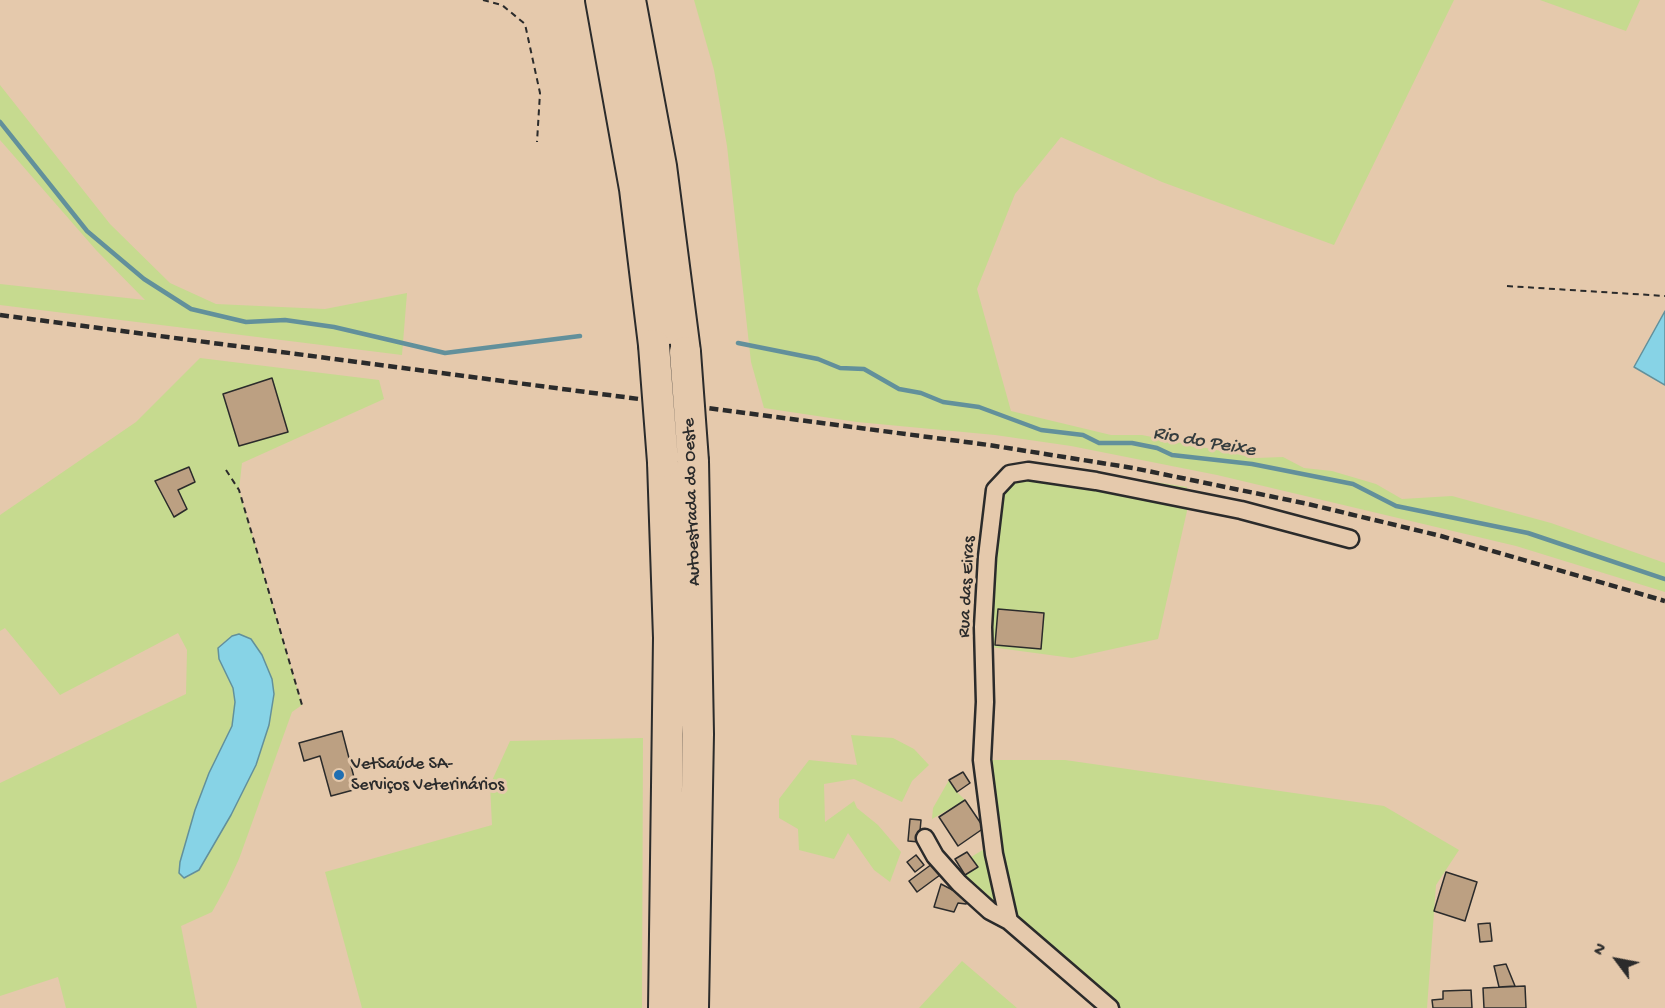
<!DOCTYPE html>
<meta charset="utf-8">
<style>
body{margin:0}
#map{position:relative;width:1665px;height:1008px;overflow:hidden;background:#e5c9ac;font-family:"Gochi Hand",sans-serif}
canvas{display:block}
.north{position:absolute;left:1587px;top:930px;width:60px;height:60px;-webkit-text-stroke:4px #e5c9ac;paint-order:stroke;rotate:302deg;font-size:16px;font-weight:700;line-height:24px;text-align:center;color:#2b2b2b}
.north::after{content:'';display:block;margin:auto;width:21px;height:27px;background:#2b2b2b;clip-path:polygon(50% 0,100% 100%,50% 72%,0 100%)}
</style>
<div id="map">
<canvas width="1665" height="1008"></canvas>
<div class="north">N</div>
</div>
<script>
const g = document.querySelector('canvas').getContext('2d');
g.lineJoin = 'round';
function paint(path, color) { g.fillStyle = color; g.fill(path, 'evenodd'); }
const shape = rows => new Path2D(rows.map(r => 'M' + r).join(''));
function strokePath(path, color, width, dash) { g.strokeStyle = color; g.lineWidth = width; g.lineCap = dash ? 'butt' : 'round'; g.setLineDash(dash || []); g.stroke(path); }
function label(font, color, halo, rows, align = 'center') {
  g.font = font + ' "Gochi Hand",sans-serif'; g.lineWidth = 6; g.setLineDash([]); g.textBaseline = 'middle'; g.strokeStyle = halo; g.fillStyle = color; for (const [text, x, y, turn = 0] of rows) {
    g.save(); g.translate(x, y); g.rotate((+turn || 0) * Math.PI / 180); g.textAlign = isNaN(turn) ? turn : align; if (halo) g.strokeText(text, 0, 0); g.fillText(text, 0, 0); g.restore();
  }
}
paint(shape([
 [694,0,1454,0,1334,245,1162,182,1061,137,1015,194,977,289,1011,411,1111,435,1142,435,1256,458,1283,457,1304,468,1332,471,1376,484,1402,499,1452,496,1551,523,1665,563,1665,592,1516,546,1217,475,1071,446,995,435,857,422,764,408,751,362,727,146,714,70],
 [1540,0,1640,0,1626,31],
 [0,85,110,224,170,283,216,304,325,309,407,293,402,355,0,305,0,284,145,300,96,250,0,140],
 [200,358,379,380,384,399,242,463,239,490,302,705,292,712,239,859,226,887,212,912,181,926,197,1008,66,1008,58,977,0,996,0,783,186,694,187,650,178,633,60,695,5,628,0,631,0,515,136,422],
 [239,634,251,639,262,655,231,815,199,870,186,878,195,810,209,773,232,726,235,702,233,688,219,659,220,645,232,636],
 [1010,474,1129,478,1187,487,1187,511,1158,639,1072,658,983,646,993,508],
 [851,735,893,738,914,749,929,765,912,781,902,802,854,779,824,784,825,822,854,801,857,808,878,825,901,852,890,882,874,870,848,833,834,859,799,850,798,829,779,818,779,799,809,760,857,765],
 [643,738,642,1008,362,1008,325,872,492,825,490,785,510,741],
 [982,760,1065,760,1384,806,1459,850,1436,885,1427,1008,1110,1008,1009,921],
 [949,780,957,792,965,800,932,819,933,808],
 [986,848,998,909,989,896,965,875,977,867,971,857],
 [962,961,1017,1008,919,1008]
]), '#c6da8f');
const water = shape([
 [1665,311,1665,385,1634,367,1665,311],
 [239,634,251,639,262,655,272,679,274,694,269,725,256,765,231,815,199,870,184,878,179,873,180,862,195,810,209,773,232,726,235,702,233,688,219,659,218,648,232,636,239,634]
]);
paint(water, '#87d3e6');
strokePath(water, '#62909b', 1.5);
strokePath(shape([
 [0,122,87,231,144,279,191,309,246,322,285,320,334,327,445,353,580,336],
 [738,343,818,359,840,368,864,369,899,389,921,393,943,402,979,407,1041,430,1083,435,1099,443,1132,443,1157,448,1172,455,1252,464,1353,484,1396,506,1528,533,1665,579]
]), '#62909b', 4.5);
const building = shape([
 [272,378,288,432,239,446,223,394,272,378],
 [189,467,195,482,178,490,187,509,174,517,155,481,189,467],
 [998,609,1044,613,1041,649,995,645,998,609],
 [342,731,357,789,331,796,320,756,304,761,299,743,342,731],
 [963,772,970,783,957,792,949,780,963,772],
 [965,800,984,828,958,846,939,817,965,800],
 [910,819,921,820,919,842,908,841,910,819],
 [967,852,978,867,965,875,955,859,967,852],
 [916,855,924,865,915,872,907,862,916,855],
 [932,864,940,875,917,892,909,881,932,864],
 [1446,872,1477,882,1465,921,1434,911,1446,872],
 [941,884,970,899,966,904,958,903,954,912,934,907,941,884],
 [1490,923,1492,941,1480,942,1478,924,1490,923],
 [1506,964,1515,986,1499,987,1494,966,1506,964],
 [1525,986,1526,1008,1484,1008,1483,988,1525,986],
 [1471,990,1472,1008,1433,1008,1432,1000,1443,999,1443,991,1471,990]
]);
paint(building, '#bca082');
strokePath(building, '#2b2b2b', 1.5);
const minor = shape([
 [925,838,935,856,959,883,990,911,1009,921],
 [1110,1008,1009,921,994,854,982,760,985,702,983,627,987,557,995,490,1010,474,1028,471,1096,481,1241,510,1350,539]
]);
const motorway = shape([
 [601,0,635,189,654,345],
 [630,0,661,166,685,352],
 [693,461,698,734,693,1008],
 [663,462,669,638,664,1008]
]);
strokePath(minor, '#2b2b2b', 21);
strokePath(motorway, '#2b2b2b', 34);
strokePath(shape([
 [483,0,502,5,525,24,540,93,537,142],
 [1507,286,1665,296],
 [226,470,239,490,302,705]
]), '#2b2b2b', 2, [6, 4.5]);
strokePath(minor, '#e5c9ac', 16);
strokePath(motorway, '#e5c9ac', 30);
strokePath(shape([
 [0,315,989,445,1133,468,1308,504,1441,536,1665,601]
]), '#2b2b2b', 4.5, [9, 4.5]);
const motorwayBridge = shape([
 [654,345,663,462],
 [685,352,693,461]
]);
strokePath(motorwayBridge, '#2b2b2b', 34, []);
strokePath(motorwayBridge, '#e5c9ac', 30);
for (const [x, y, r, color] of [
 [339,775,6,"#1f6fb2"]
]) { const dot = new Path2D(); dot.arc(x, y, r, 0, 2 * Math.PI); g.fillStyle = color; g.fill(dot); strokePath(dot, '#e5c9ac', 2); }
label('18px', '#2b2b2b', '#e5c9ac', [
 ["Autoestrada do Oeste",693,502,-92],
 ["Rua das Eiras",968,587,-87]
]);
label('18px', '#2b2b2b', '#e5c9ac', [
 ["VetSaúde SA-",351,765],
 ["Serviços Veterinários",351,786]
], 'left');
label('italic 20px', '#343c3e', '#e5c9ac', [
 ["Rio do Peixe",1204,443,10]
]);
</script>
